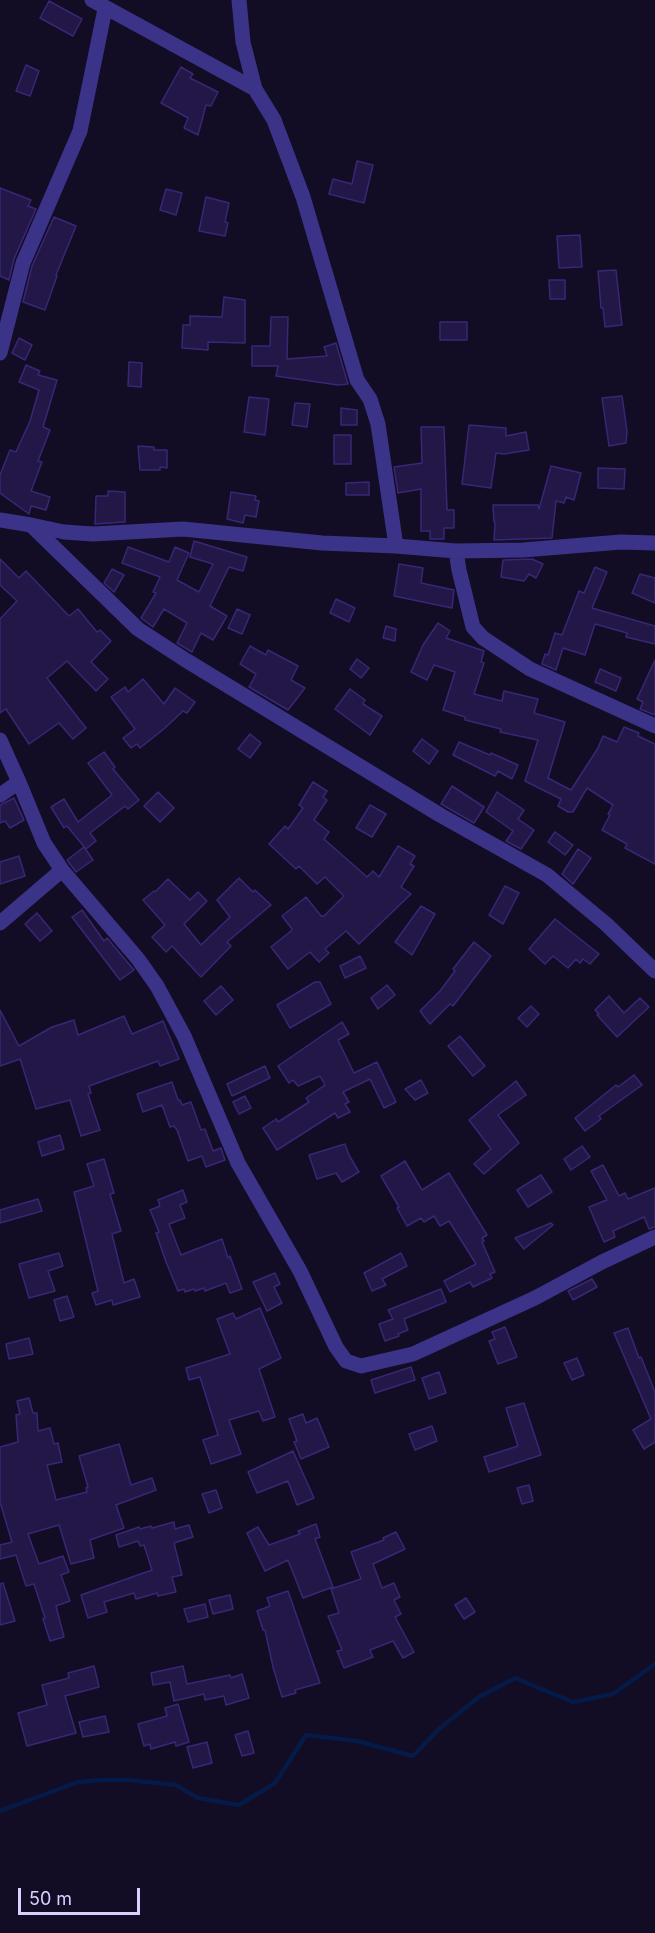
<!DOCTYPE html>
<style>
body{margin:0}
#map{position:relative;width:655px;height:1933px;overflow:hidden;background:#120c25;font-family:Inter,sans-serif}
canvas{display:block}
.scale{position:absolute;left:18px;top:1888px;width:122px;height:27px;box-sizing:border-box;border:3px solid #d8d1ff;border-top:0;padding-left:8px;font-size:18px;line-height:21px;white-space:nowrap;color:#d8d1ff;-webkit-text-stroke:4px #120c25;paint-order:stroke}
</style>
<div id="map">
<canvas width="655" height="1933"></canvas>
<div class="scale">50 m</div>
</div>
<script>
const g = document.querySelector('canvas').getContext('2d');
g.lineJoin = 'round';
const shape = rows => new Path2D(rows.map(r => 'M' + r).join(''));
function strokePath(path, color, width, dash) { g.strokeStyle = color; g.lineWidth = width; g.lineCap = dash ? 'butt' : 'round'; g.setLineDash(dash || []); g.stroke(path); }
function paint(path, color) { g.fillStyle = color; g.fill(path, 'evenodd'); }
strokePath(shape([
 [0,1811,78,1782,103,1780,128,1780,176,1785,198,1798,239,1805,275,1783,306,1735,357,1741,413,1756,440,1728,479,1697,515,1678,573,1702,613,1694,655,1664]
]), '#051a46', 4.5);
const building = shape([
 [49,1,82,19,73,36,40,18,49,1],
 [26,65,39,71,30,96,16,91,26,65],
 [181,67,193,74,190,78,218,92,211,106,206,105,198,135,184,128,188,118,161,103,181,67],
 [357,161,373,165,364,203,329,194,333,179,352,184,357,161],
 [0,188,31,200,28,206,36,209,14,259,9,280,0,276,0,188],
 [166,189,182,193,176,215,160,210,166,189],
 [206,197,229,203,225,222,228,223,225,236,199,231,206,197],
 [54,217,76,226,56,275,57,276,45,310,23,302,32,266,54,217],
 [580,235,582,267,559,268,557,236,580,235],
 [616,270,622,325,605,327,603,308,601,308,598,271,616,270],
 [549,280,565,280,565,299,550,299,549,280],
 [224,297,245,300,245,343,208,342,208,350,182,348,183,325,190,325,190,316,222,317,224,297],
 [271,317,288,317,287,359,327,356,324,347,336,343,348,384,338,385,276,376,278,366,252,366,252,346,270,346,271,317],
 [440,322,467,322,467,340,440,340,440,322],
 [19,338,32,345,25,360,12,353,19,338],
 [129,362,142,363,141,387,128,386,129,362],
 [26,365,40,371,38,375,57,380,43,427,50,430,38,461,42,462,31,491,50,497,46,510,31,506,29,514,0,493,0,475,10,450,16,452,30,421,39,390,19,382,26,365],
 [622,396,627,431,626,443,609,446,602,398,622,396],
 [249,397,269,399,265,435,244,432,249,397],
 [295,403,310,404,307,427,292,425,295,403],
 [341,408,357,410,357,425,341,425,341,408],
 [469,425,506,428,506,436,526,432,529,450,504,454,496,453,491,488,462,484,469,425],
 [421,427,444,427,447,510,454,510,454,528,444,528,444,539,430,539,430,531,421,531,421,489,398,493,394,467,422,463,421,427],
 [334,435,351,435,351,464,334,464,334,435],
 [138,446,154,447,154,450,167,450,167,468,160,467,160,470,140,470,138,446],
 [551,466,581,473,574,500,566,497,564,503,556,501,552,538,494,540,495,522,494,522,493,505,538,505,539,509,551,466],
 [598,468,625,469,624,489,598,488,598,468],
 [369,482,369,495,346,495,346,483,369,482],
 [108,491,125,492,125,522,95,524,96,496,108,496,108,491],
 [231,492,256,496,255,500,259,501,256,517,245,515,243,523,227,519,231,492],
 [194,541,247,557,243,571,229,567,210,606,227,616,213,640,201,633,192,652,177,643,187,623,164,609,153,627,141,618,156,593,153,592,160,577,122,563,128,547,169,562,175,547,189,553,177,580,199,592,213,564,190,557,194,541],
 [0,559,19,578,26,571,69,616,78,609,97,632,100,630,111,641,91,662,108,679,96,691,67,661,47,678,86,728,73,739,59,723,29,744,6,709,0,713,0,619,17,601,0,585,0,559],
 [532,559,543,564,536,578,529,574,524,581,501,577,503,560,532,559],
 [399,564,423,568,421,583,454,590,452,608,394,596,399,564],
 [595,567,607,572,592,608,655,626,655,644,626,637,627,633,595,624,585,655,563,648,556,670,542,664,545,654,548,655,555,633,562,635,579,591,584,593,595,567],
 [112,569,124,575,114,592,104,583,112,569],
 [640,574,655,578,655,603,632,593,640,574],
 [336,599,355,608,349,622,330,613,336,599],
 [237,609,250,615,242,634,228,628,237,609],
 [438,623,450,631,446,638,484,651,481,662,484,663,474,694,502,701,504,691,538,699,534,713,565,722,548,778,571,790,598,748,603,736,617,742,624,727,639,733,638,736,655,744,655,864,625,848,627,844,602,830,610,815,608,814,613,805,587,788,573,812,568,812,558,806,561,799,525,781,538,740,500,732,501,729,465,720,465,717,443,710,455,672,434,665,427,680,411,672,423,645,438,623],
 [386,626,396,629,395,641,383,638,386,626],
 [250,646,266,655,268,650,298,666,291,680,305,688,288,710,249,687,256,674,240,664,250,646],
 [357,659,369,668,361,678,350,669,357,659],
 [655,660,655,715,640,709,643,702,637,699,655,660],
 [600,669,621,678,616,691,595,682,600,669],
 [143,679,164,704,175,688,195,702,187,713,183,711,165,728,140,748,137,744,131,748,123,738,135,729,111,697,125,687,128,692,143,679],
 [350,689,365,700,363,704,382,716,370,735,335,709,350,689],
 [250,734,261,743,250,758,238,749,250,734],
 [422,739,438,751,429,764,413,751,422,739],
 [459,742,490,755,491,753,518,765,512,779,498,771,495,776,453,755,459,742],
 [104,752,115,767,113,769,139,800,128,809,125,806,90,833,96,841,86,849,67,826,64,828,51,807,64,799,78,822,112,795,88,763,104,752],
 [313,782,327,791,323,797,327,800,314,820,329,832,324,839,367,877,373,871,379,877,398,846,415,856,410,864,414,866,401,887,411,894,359,944,346,931,325,949,329,953,319,962,310,952,288,969,271,947,291,931,292,929,282,916,306,897,321,916,324,916,344,896,325,877,317,884,299,866,296,869,269,844,285,826,288,829,303,808,299,805,313,782],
 [452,786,484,807,474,823,441,804,452,786],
 [158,792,174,808,160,822,144,806,158,792],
 [497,792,524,810,518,819,534,830,521,849,506,841,513,831,486,812,497,792],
 [14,798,24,820,10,828,5,821,0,823,0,805,14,798],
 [370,805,386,814,372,837,356,828,370,805],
 [555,832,573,845,565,855,548,842,555,832],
 [84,847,93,860,76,872,67,860,84,847],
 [578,849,591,858,573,884,562,874,578,849],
 [19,856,25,876,0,884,0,862,19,856],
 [239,878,253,892,255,890,271,905,227,942,231,946,201,977,172,946,166,952,152,937,165,925,143,900,154,891,155,892,168,879,190,900,198,892,207,901,184,924,201,945,230,917,217,900,239,878],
 [505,886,519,893,503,924,489,915,505,886],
 [421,906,435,914,412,955,395,942,421,906],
 [82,910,104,941,107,938,134,970,120,980,72,917,82,910],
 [37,913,52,931,40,941,25,924,37,913],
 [555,919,599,954,590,964,583,959,580,963,576,959,568,968,553,956,545,964,529,949,555,919],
 [474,942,491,956,453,1006,450,1004,430,1024,420,1011,440,991,455,971,453,969,474,942],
 [360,956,366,968,345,978,340,966,360,956],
 [315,982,320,982,331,1004,290,1028,277,1005,315,982],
 [387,985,395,995,378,1009,371,998,387,985],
 [221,986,233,1000,216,1015,204,1001,221,986],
 [609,996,624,1013,640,998,649,1007,617,1037,597,1015,599,1014,595,1010,609,996],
 [531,1006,539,1014,527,1027,518,1018,531,1006],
 [0,1010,19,1046,52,1027,74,1020,78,1035,124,1016,132,1034,163,1021,179,1059,160,1066,158,1061,89,1086,91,1093,88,1094,100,1130,81,1136,70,1100,36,1109,20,1059,0,1066,0,1010],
 [342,1022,349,1034,338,1040,354,1073,377,1062,396,1102,384,1108,370,1079,343,1092,349,1102,345,1104,350,1112,338,1118,335,1113,277,1150,263,1128,276,1119,278,1122,309,1102,306,1098,325,1085,320,1076,298,1086,293,1080,289,1083,278,1066,342,1022],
 [460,1036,485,1066,473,1076,448,1046,460,1036],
 [265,1066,270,1078,232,1096,227,1084,265,1066],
 [634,1075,642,1085,599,1116,601,1119,585,1131,575,1118,616,1085,618,1087,634,1075],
 [421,1080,428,1093,415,1100,405,1089,421,1080],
 [516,1081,526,1095,498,1115,519,1143,484,1174,474,1164,491,1149,469,1120,516,1081],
 [172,1082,178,1100,180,1100,182,1105,191,1102,201,1130,205,1129,213,1151,221,1148,225,1160,206,1167,202,1156,188,1161,177,1130,174,1126,170,1127,162,1105,143,1112,137,1094,172,1082],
 [245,1096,251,1108,239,1114,233,1102,245,1096],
 [60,1135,64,1149,42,1156,38,1142,60,1135],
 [345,1144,349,1155,359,1172,342,1182,336,1173,317,1179,309,1155,345,1144],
 [582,1146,590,1157,571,1170,564,1159,582,1146],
 [104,1159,114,1193,110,1194,121,1231,112,1234,124,1283,134,1279,140,1297,113,1305,112,1300,96,1305,92,1293,98,1291,74,1192,94,1186,87,1164,104,1159],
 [405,1161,422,1190,449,1173,487,1235,482,1238,484,1241,482,1242,495,1272,490,1274,492,1278,473,1287,470,1282,450,1292,444,1281,476,1264,449,1221,440,1226,434,1216,424,1222,421,1218,407,1226,397,1208,399,1207,381,1176,405,1161],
 [603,1165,619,1196,625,1193,628,1199,655,1188,655,1227,649,1229,644,1217,613,1231,615,1237,604,1242,589,1207,607,1200,591,1171,603,1165],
 [541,1175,552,1192,528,1207,517,1190,541,1175],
 [183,1190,187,1202,180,1205,185,1218,169,1224,181,1255,222,1239,228,1258,230,1256,242,1289,230,1293,226,1283,205,1291,204,1288,195,1291,194,1289,185,1292,184,1289,178,1291,166,1262,156,1233,159,1232,150,1210,160,1206,158,1200,183,1190],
 [38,1199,42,1211,0,1223,0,1210,38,1199],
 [551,1223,553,1225,524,1249,515,1238,551,1223],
 [59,1253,63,1266,48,1271,55,1291,29,1298,19,1264,59,1253],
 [401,1253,407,1266,382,1279,386,1285,372,1291,364,1273,401,1253],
 [275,1273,280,1284,274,1287,282,1303,267,1311,253,1282,275,1273],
 [592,1279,597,1287,573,1300,568,1291,592,1279],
 [441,1289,446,1302,404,1319,408,1330,398,1334,399,1336,385,1341,379,1324,393,1319,388,1310,441,1289],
 [67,1296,74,1317,60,1321,54,1300,67,1296],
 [260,1308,281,1358,259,1369,275,1417,263,1421,259,1411,229,1420,241,1454,211,1464,203,1440,218,1435,200,1377,189,1380,186,1368,230,1354,217,1319,233,1313,236,1319,260,1308],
 [505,1327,517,1357,498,1364,489,1341,495,1339,492,1332,505,1327],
 [628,1328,639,1358,641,1357,655,1392,655,1442,644,1449,633,1430,651,1419,614,1333,628,1328],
 [29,1338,33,1354,9,1359,6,1344,29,1338],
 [577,1358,584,1375,572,1380,564,1363,577,1358],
 [411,1367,415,1380,375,1393,371,1380,411,1367],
 [439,1372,446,1393,429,1399,422,1378,439,1372],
 [29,1398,33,1413,37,1413,38,1431,50,1428,54,1444,58,1443,62,1462,47,1465,56,1500,87,1492,86,1488,88,1487,79,1456,119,1444,131,1485,152,1478,156,1490,116,1505,124,1528,90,1540,94,1558,71,1564,59,1525,28,1534,39,1564,63,1556,69,1572,61,1575,70,1601,56,1606,64,1637,50,1641,43,1619,45,1618,34,1584,26,1586,16,1555,0,1559,0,1545,12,1542,0,1502,0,1447,18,1442,16,1415,20,1414,17,1401,29,1398],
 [524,1403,541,1455,489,1472,484,1457,518,1446,506,1408,524,1403],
 [303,1414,306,1423,317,1418,329,1447,301,1459,294,1442,297,1441,289,1419,303,1414],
 [432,1426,437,1441,415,1450,409,1434,432,1426],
 [293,1451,314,1498,297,1505,288,1481,257,1493,248,1472,293,1451],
 [529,1485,533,1501,522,1504,517,1488,529,1485],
 [216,1490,222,1508,209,1513,202,1494,216,1490],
 [174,1522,175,1529,189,1525,193,1537,174,1543,182,1575,172,1577,176,1592,158,1596,157,1593,136,1599,134,1593,104,1602,107,1612,88,1618,81,1595,152,1570,144,1545,140,1546,138,1541,119,1547,116,1535,139,1527,140,1529,151,1526,152,1528,174,1522],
 [316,1524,320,1537,315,1539,333,1587,303,1598,288,1560,265,1571,247,1533,258,1527,269,1545,300,1534,298,1531,316,1524],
 [396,1532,405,1549,373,1564,382,1588,394,1583,400,1597,394,1600,401,1614,395,1617,414,1652,403,1658,393,1641,370,1650,373,1657,344,1668,337,1651,342,1650,328,1616,339,1613,331,1589,361,1579,351,1552,384,1540,383,1538,396,1532],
 [3,1583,15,1621,0,1625,0,1584,3,1583],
 [288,1591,320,1683,295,1690,296,1693,282,1697,273,1667,265,1630,263,1630,257,1611,270,1606,267,1598,288,1591],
 [230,1595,233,1609,213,1614,209,1600,230,1595],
 [466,1598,475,1612,464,1619,455,1605,466,1598],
 [205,1604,208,1617,188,1622,184,1609,205,1604],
 [94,1666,99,1687,65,1696,76,1733,27,1746,18,1713,47,1705,42,1685,69,1678,68,1673,94,1666],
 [183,1666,187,1684,230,1675,231,1678,242,1674,249,1698,226,1705,224,1696,205,1700,204,1694,174,1701,170,1682,153,1685,151,1673,183,1666],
 [178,1704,189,1742,176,1746,175,1742,151,1749,150,1744,144,1746,138,1724,167,1716,165,1708,178,1704],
 [105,1716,109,1732,83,1737,79,1722,105,1716],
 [248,1731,254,1753,242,1756,235,1735,248,1731],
 [207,1742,212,1763,193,1768,187,1747,207,1742]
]);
paint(building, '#231748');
strokePath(building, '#392776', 1.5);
strokePath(shape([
 [92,0,255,89,274,120,303,197,357,380,370,399,378,424,396,546],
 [239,0,243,42,255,89],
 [0,353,23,263,80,131,105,9],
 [0,520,31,525,138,629,184,659,440,815,547,875,606,924,655,971],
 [31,525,64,532,93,534,183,529,322,543,396,546,456,551,523,550,621,542,655,543],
 [456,551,459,570,473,627,483,638,530,669,655,726],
 [0,740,19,782,44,843,62,870,138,959,157,986,184,1036,238,1163,300,1271,336,1347,346,1361,361,1366,413,1354,535,1298,602,1262,655,1237],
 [0,795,19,782],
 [0,923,62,870]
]), '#3a3388', 15);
</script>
